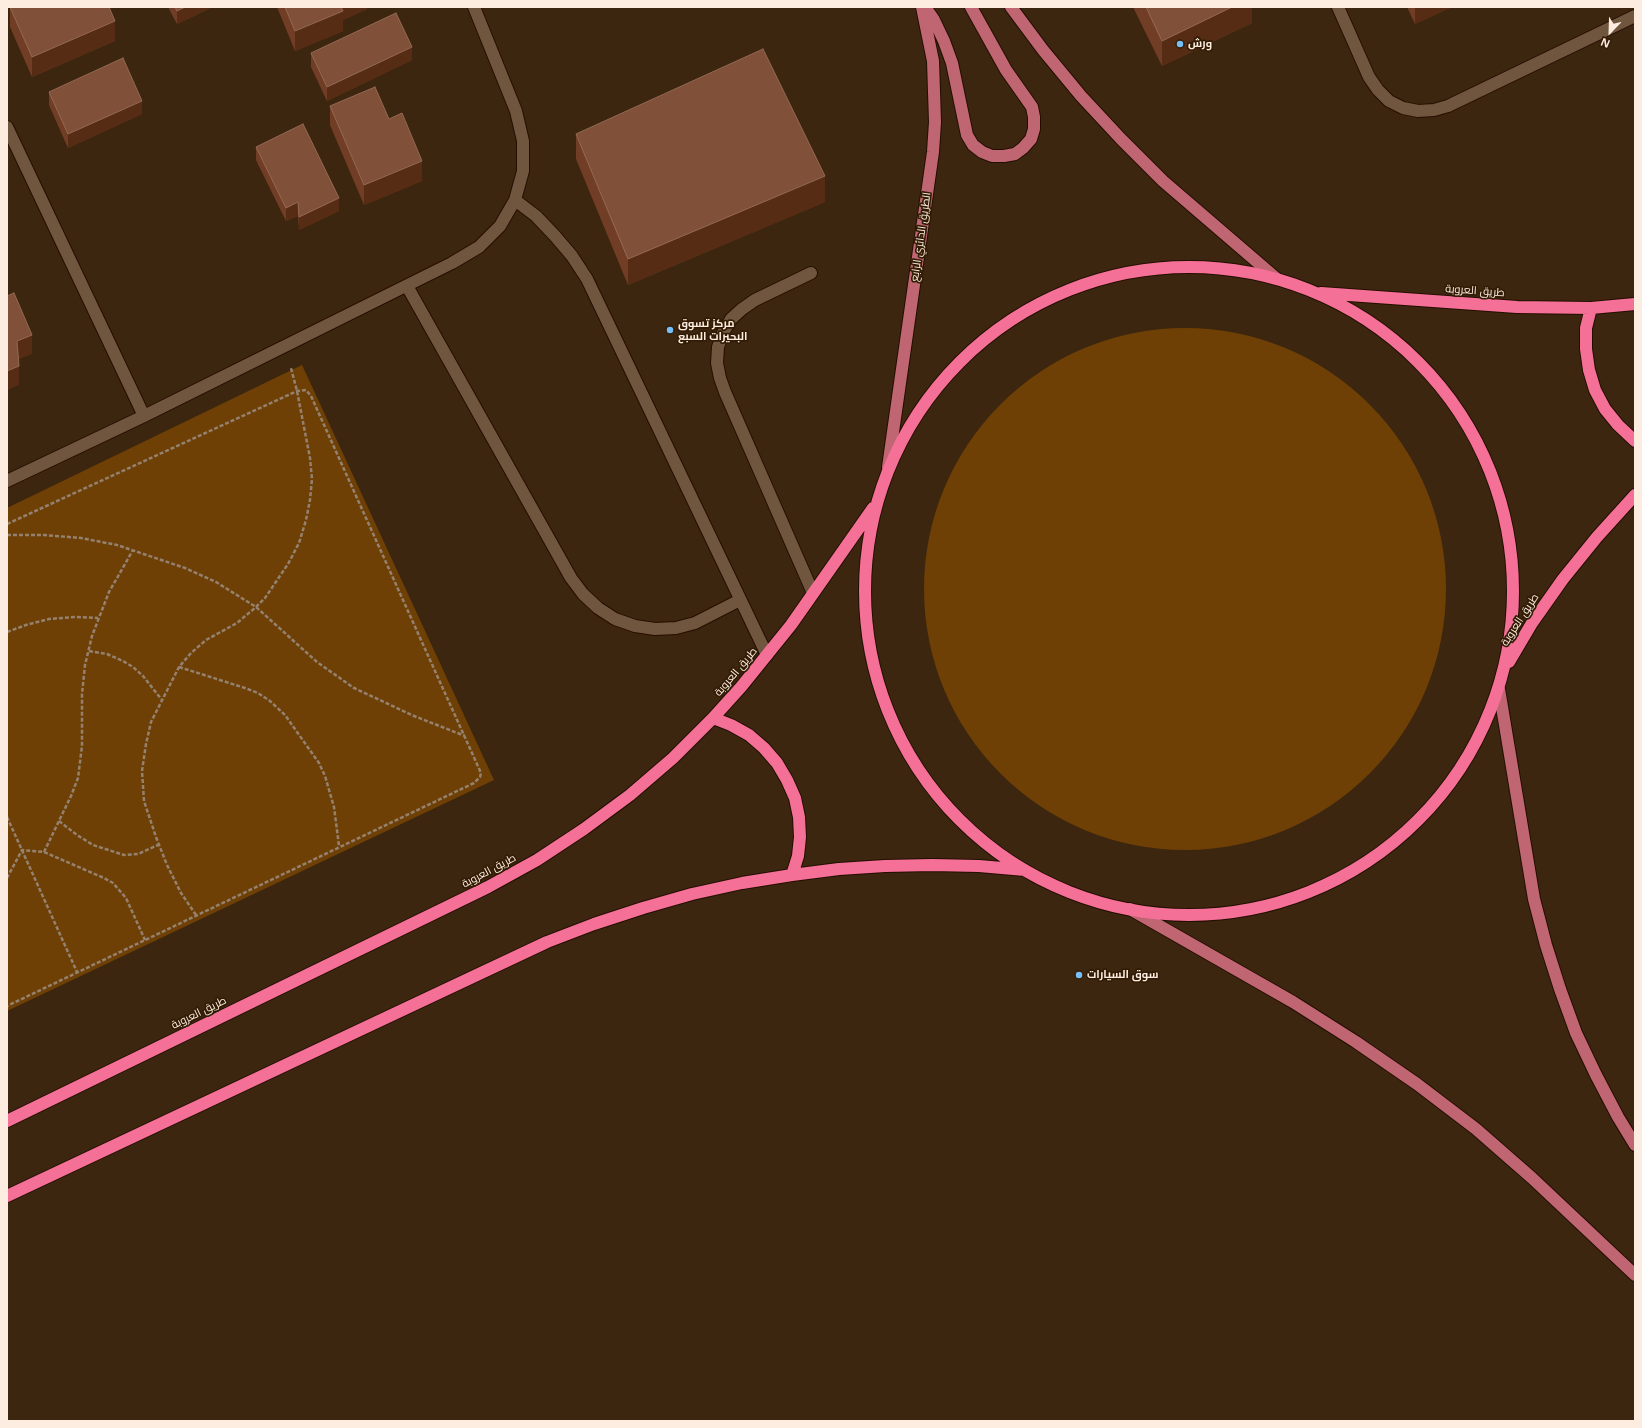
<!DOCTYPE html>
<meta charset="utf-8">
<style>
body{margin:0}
#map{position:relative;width:1642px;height:1428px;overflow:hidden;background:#3d260f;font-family:"Noto Sans",sans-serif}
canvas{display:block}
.frame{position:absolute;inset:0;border:8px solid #fdede0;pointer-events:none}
.north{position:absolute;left:1590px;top:12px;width:40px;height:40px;-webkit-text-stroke:3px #331c05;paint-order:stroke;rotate:203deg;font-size:11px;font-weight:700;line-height:16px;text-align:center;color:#fdede0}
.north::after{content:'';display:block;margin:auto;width:14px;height:18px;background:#fdede0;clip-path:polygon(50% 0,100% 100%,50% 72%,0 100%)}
</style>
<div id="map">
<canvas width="1642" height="1428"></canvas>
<div class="frame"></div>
<div class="north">N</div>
</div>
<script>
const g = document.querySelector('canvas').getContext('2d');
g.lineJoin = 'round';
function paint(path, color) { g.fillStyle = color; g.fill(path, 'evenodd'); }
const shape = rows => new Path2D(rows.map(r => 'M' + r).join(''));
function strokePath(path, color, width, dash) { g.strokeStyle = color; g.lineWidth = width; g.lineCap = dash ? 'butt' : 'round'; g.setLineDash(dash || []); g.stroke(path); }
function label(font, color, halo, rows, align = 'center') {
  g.font = font + ' "Noto Sans",Cairo,sans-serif'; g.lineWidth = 3.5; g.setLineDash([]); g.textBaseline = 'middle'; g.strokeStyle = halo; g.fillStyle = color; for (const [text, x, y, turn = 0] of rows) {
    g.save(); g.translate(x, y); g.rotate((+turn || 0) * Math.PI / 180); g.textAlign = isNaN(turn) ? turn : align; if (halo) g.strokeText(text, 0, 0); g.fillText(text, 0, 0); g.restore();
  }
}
paint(shape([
 '924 589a261 261 0 1 1 522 0a261 261 0 1 1-522 0Z',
 [302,365,494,780,7,1011,7,508]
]), '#6e4005');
const minor = shape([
 [1338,7,1369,77,1378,90,1389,101,1403,108,1418,111,1434,110,1448,106,1635,16],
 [7,127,144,416],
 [515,200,536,216,555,236,572,256,587,279,767,655],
 [811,273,755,300,742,309,731,319,723,333,718,347,717,363,720,378,725,392,813,593],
 [407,286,571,578,583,594,598,608,615,619,635,626,655,629,676,628,695,623,740,600],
 [7,481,144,416,452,263,479,247,500,226,515,200,523,171,523,141,516,111,474,7]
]);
const major = shape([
 [925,7,934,20,944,41,952,63,967,135,973,145,982,152,992,156,1004,156,1015,154,1023,148,1031,139,1034,129,1034,117,1032,107,1006,70,971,7],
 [1011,7,1043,50,1081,96,1121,139,1163,181,1277,279],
 [888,467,933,152,935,122,933,61,922,7],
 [1499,689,1534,899,1546,945,1560,989,1576,1033,1596,1075,1618,1117,1635,1145],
 [1130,909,1293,1002,1356,1042,1417,1084,1476,1129,1532,1178,1635,1275]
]);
const highway = shape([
 '865 591a324 324 0 1 1 648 0a324 324 0 1 1-648 0Z',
 [1321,293,1517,307,1591,308,1635,304],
 [1591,308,1586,328,1586,349,1589,370,1595,390,1605,409,1618,425,1635,441],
 [1509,662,1532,623,1563,579,1597,537,1635,495],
 [713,718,731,725,749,735,764,748,777,763,787,780,795,798,799,817,800,837,798,856,792,875],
 [7,1121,488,887,537,860,584,829,630,795,673,758,713,718,741,687,791,625,873,508],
 [7,1196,547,942,594,924,643,908,692,894,742,883,792,875,839,869,885,866,932,865,979,866,1025,870]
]);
strokePath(minor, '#240e00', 14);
strokePath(major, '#240e00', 14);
strokePath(highway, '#240e00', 14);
strokePath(shape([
 [7,524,297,391,306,390,311,396,481,773,480,777,474,783,7,1006],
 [7,535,44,535,81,538,117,545,185,568,216,582,256,607,317,662,354,688,414,716,465,736],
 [7,632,26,625,49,619,74,617,98,618],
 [89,651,107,654,123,661,133,667,143,676,162,700],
 [179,667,245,688,258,693,270,701,285,715,319,763,325,776,334,807,339,846],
 [7,817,77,972],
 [59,821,77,835,93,845,124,855,138,854,158,845],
 [44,852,71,796,78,778,82,746,82,694,85,665,92,636,109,592,133,550],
 [7,878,22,850,44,852,104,878,113,883,126,898,145,940],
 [196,915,181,893,167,865,156,837,144,801,142,771,146,744,151,722,179,667,191,653,206,640,237,623,256,607,265,598,288,564,299,543,306,520,310,500,312,479,310,458,297,391,291,368]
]), '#95816f', 2.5, [4, 2]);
strokePath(minor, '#70563e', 12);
strokePath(major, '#c06673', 12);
strokePath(highway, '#f57097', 12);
paint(shape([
 [10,7,115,41,32,77,10,27],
 [168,7,213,7,177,24],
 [277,7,367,7,367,9,343,20,343,31,295,51],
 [1133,7,1252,7,1252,23,1162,66],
 [1407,7,1452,7,1415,24],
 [311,53,412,60,327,101,311,67],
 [49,92,142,114,68,148,49,105],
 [330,106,389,119,422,181,364,205,330,125],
 [576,134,825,202,628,285,576,159],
 [256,147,339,211,299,230,298,216,286,221,256,160]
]), '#723d25');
paint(shape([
 [185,7,213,7,177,24,177,11],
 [339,7,367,7,367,9,343,20,343,31,295,51,295,31],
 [1232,7,1252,7,1252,23,1162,66,1162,41],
 [1415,7,1452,7,1415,24],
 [115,21,115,41,32,77,32,57],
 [412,47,412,60,327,101,327,87],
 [142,101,142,114,68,148,68,134],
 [422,161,422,181,364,205,364,185],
 [825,176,825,202,628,285,628,259],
 [339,198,339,211,299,230,299,217],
 [298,202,298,216,286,221,286,208],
 [32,335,32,354,17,360,17,341],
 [19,366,19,385,7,390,7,371]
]), '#562c14');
const building = shape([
 [10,7,109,7,115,21,32,57,10,7],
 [175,7,185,7,177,11,175,7],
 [285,7,341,7,343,11,295,31,285,7],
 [1146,7,1232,7,1162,41,1146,7],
 [396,13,412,47,327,87,311,53,396,13],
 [763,49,825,176,628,259,576,134,763,49],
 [123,58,142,101,68,134,49,92,123,58],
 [375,87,389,119,402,113,422,161,364,185,330,106,375,87],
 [303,124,339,198,299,217,298,202,286,208,256,147,303,124],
 [14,293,32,335,17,341,19,366,7,371,7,296,14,293]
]);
paint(building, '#805039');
strokePath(building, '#946953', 1);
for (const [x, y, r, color] of [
 [1180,44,4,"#78bff8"],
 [670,330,4,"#78bff8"],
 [1079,975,4,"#78bff8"]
]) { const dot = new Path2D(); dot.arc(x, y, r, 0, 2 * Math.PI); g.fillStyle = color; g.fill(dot); strokePath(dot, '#331c05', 1.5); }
label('bold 11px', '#fdede0', '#331c05', [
 ["ورش",1188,44],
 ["مركز تسوق",678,324],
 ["البحيرات السبع",678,337],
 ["سوق السيارات",1087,975]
], 'left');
label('11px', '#fdede0', '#331c05', [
 ["الطريق الدائري الرابع",921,237,-82],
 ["طريق العروبة",1475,291,4],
 ["طريق العروبة",1520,620,-57],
 ["طريق العروبة",736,672,-50],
 ["طريق العروبة",489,871,-28],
 ["طريق العروبة",199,1013,-26]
]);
</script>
